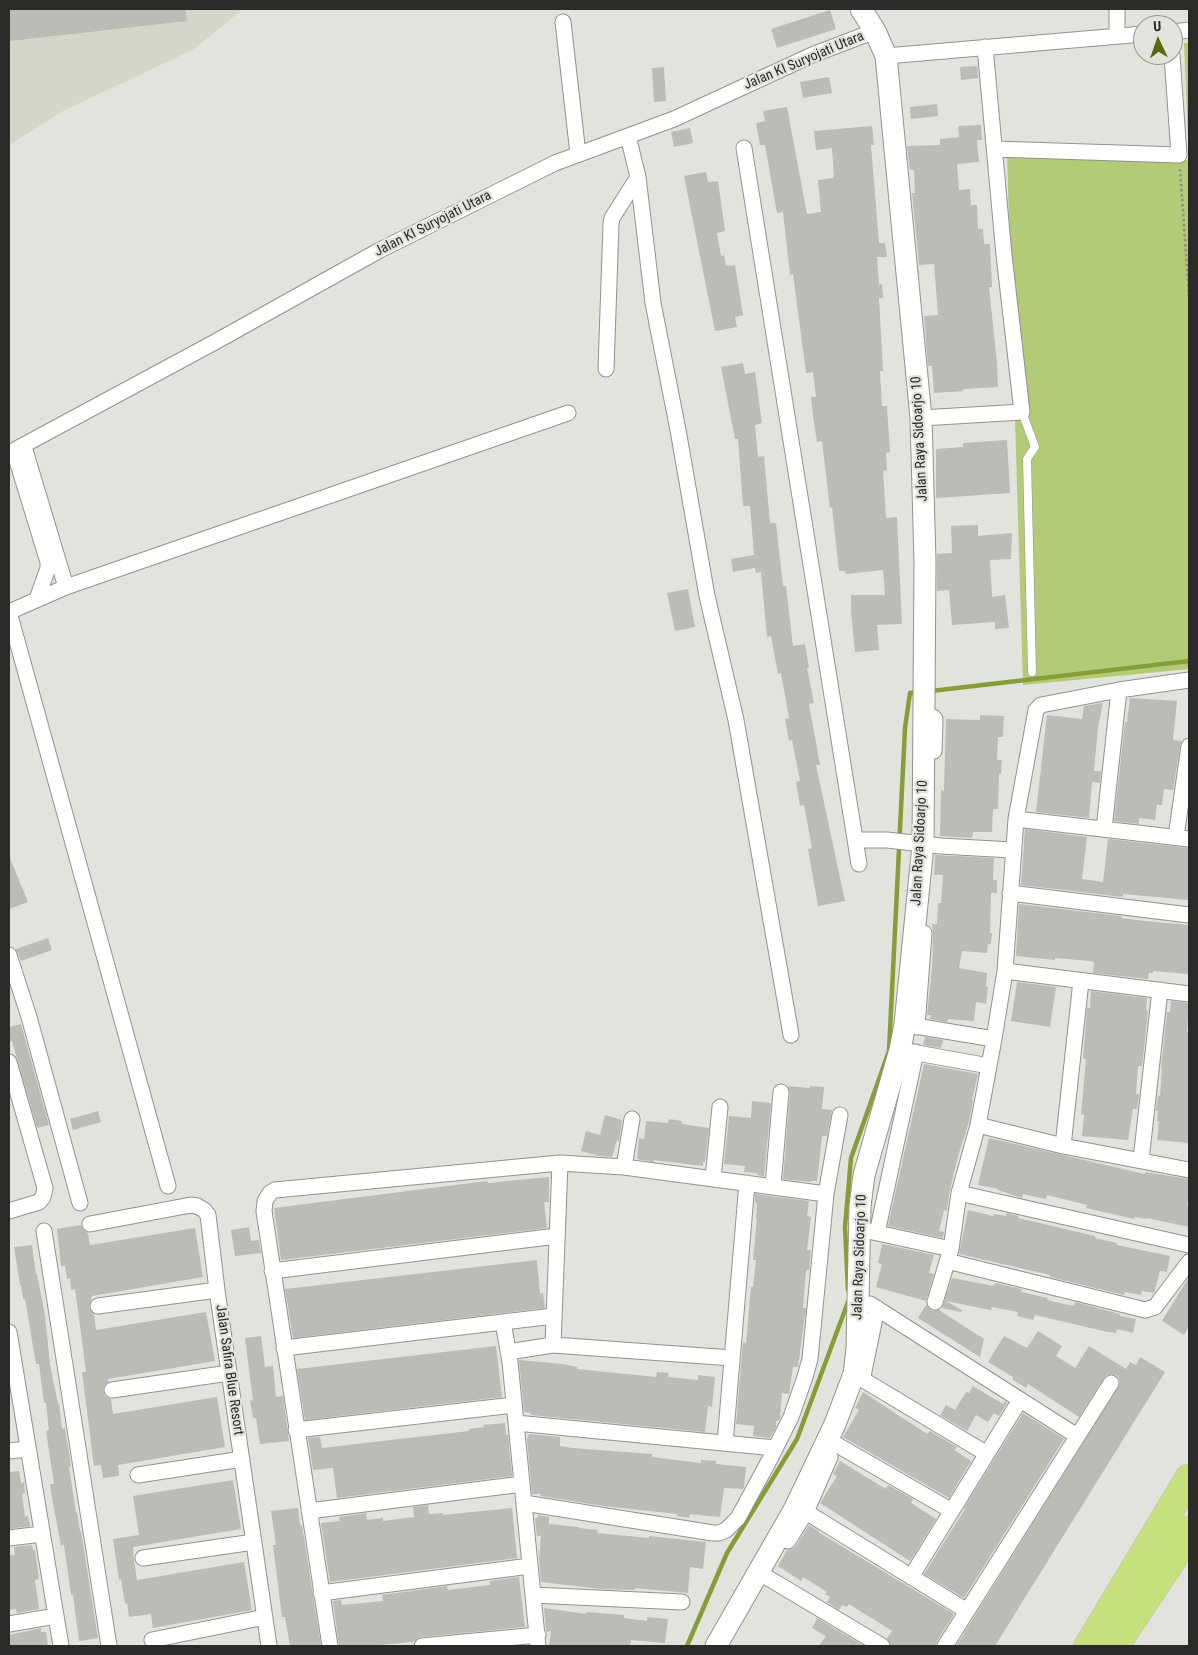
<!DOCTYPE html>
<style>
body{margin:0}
#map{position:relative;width:1198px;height:1655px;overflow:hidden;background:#e1e3dc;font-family:"Roboto Condensed",sans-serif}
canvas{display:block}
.frame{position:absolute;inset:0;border:10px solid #2a2b28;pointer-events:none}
.north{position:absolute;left:1133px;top:15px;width:50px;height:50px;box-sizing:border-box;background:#e1e3dc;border:1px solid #989994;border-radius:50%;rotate:357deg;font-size:14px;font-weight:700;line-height:20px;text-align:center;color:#2a2b28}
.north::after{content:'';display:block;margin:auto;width:18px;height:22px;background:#576913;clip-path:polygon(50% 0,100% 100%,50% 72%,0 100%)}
</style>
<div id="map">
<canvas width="1198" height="1655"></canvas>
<div class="frame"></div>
<div class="north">U</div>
</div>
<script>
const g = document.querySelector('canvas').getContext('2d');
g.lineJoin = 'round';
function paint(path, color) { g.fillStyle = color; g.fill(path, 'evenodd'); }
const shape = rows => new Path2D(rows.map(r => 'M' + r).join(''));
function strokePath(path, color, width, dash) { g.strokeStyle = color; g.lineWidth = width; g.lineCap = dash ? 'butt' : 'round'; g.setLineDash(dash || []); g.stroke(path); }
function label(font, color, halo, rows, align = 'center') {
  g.font = font + ' "Roboto Condensed",sans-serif'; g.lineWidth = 4.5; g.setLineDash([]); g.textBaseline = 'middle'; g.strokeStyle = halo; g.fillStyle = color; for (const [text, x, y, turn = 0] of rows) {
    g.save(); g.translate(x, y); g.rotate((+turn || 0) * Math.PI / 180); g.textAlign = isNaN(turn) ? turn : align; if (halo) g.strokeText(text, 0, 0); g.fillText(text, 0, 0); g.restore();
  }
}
paint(shape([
 [9,9,243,9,194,49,63,111,9,145]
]), '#d3d6ca');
paint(shape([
 [1184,43,1189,43,1189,669,1023,685,1007,154,1189,160]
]), '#b4ca77');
strokePath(shape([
 [931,691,1189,661],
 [848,1290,845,1227,851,1158,889,1051,905,728,910,693,918,692],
 [687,1646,727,1553,797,1439,848,1302]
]), '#879e38', 4.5);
paint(shape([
 [9,9,185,9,187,21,10,41],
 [830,10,836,29,777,48,771,29],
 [977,66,978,78,961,80,960,67],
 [664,67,666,101,654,102,652,68],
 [829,77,832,93,803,98,800,82],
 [937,104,938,116,911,119,910,107],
 [787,107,807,214,821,212,818,180,834,178,832,148,816,150,814,131,872,126,874,145,871,145,879,243,885,243,887,257,877,257,879,285,882,284,883,298,879,298,883,371,880,371,881,388,882,406,887,406,890,452,886,453,887,470,883,471,886,518,897,517,902,624,877,625,879,650,855,652,851,612,851,595,885,595,883,570,846,574,845,571,839,571,832,507,830,508,822,441,817,442,813,416,811,397,816,397,813,372,806,373,793,274,790,275,783,212,777,213,765,145,760,145,756,123,765,121,763,111],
 [981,125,982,140,977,140,979,162,957,164,959,190,970,189,971,205,977,205,978,229,983,229,984,244,990,244,992,287,989,287,997,363,998,387,963,389,963,391,934,393,932,366,928,366,924,316,938,315,934,264,919,265,912,193,915,193,914,170,910,170,907,146,940,145,940,139,959,137,958,126],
 [690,128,693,143,674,147,671,132],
 [706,172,708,182,718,181,725,231,717,233,721,256,724,255,726,266,735,265,743,315,735,317,737,327,715,331,684,176],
 [743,363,745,374,755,372,762,423,755,425,758,457,764,456,770,523,776,523,783,586,786,586,793,646,805,644,809,668,807,668,814,703,809,704,820,765,816,765,845,901,818,906,808,849,812,848,804,805,800,806,796,782,800,781,792,740,789,741,785,719,789,718,781,673,778,674,771,636,767,637,761,572,756,573,755,568,733,572,731,559,754,555,750,506,743,506,738,439,735,439,721,367],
 [1007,440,1010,493,936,498,936,449,963,447,963,443],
 [978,525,978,536,1012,533,1011,559,990,560,992,597,1005,595,1009,628,995,629,995,622,952,625,949,590,937,591,937,554,952,553,951,526],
 [688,589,695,627,675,631,667,593],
 [1130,698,1177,701,1173,740,1181,741,1173,790,1164,789,1162,805,1157,805,1155,820,1139,818,1139,824,1114,821,1125,722,1127,722],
 [1103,703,1098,728,1094,771,1101,771,1100,783,1092,782,1089,818,1036,812,1047,715,1082,719,1084,706],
 [980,715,1004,716,1003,737,998,737,997,760,1002,760,1001,774,999,774,998,809,993,809,992,832,973,832,972,838,940,836,941,790,944,791,946,719,980,720],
 [1025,829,1087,837,1082,879,1103,882,1108,839,1189,848,1189,900,1123,894,1123,897,1021,885],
 [935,855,994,858,993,880,997,880,997,893,991,893,990,933,992,933,991,944,988,944,987,953,962,951,959,968,987,973,986,987,988,987,986,1004,976,1002,974,1021,948,1019,947,1022,930,1019,931,1015,927,1015,932,968,933,934,932,924,937,924,938,903,941,903,943,875,934,875],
 [9,856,28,902,9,909],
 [1019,904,1121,916,1121,918,1145,921,1189,925,1189,974,1153,971,1153,973,1149,973,1148,979,1093,973,1094,962,1090,961,1055,958,1055,960,1016,956],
 [48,938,52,950,21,961,16,949],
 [1017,982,1056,987,1050,1027,1011,1021],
 [1091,991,1147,998,1146,1010,1148,1011,1142,1066,1138,1066,1136,1094,1139,1094,1137,1109,1133,1109,1128,1140,1082,1136,1084,1115,1081,1114,1086,1059,1083,1059,1087,1008,1090,1008],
 [1171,1001,1189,1003,1187,1032,1189,1032,1189,1143,1157,1140,1159,1121,1157,1121,1158,1111,1156,1111,1158,1095,1160,1096,1162,1068,1161,1068,1167,1012,1170,1012],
 [21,1024,49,1125,37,1128,12,1041,9,1041,9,1027],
 [925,1037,943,1040,941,1048,923,1045],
 [924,1064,978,1074,972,1100,973,1100,969,1122,958,1156,949,1194,947,1211,944,1210,939,1231,944,1232,943,1238,888,1226],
 [788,1086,810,1088,810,1086,824,1087,822,1109,832,1110,827,1136,822,1136,817,1181,811,1181,811,1182,783,1179,790,1093],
 [752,1101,771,1103,764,1176,757,1175,757,1173,744,1172,745,1166,724,1164,729,1116,751,1118],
 [98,1111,101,1122,73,1130,70,1119],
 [605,1115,622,1120,619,1141,617,1140,612,1157,599,1156,581,1151,586,1131,600,1135],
 [669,1119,682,1121,682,1124,709,1128,705,1162,703,1162,703,1166,654,1160,654,1162,637,1159,639,1138,644,1139,646,1121,668,1123],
 [989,1138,1145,1174,1145,1172,1189,1179,1189,1195,1187,1205,1189,1206,1189,1227,1147,1218,1147,1219,1135,1217,1134,1219,1086,1208,1087,1205,1047,1195,1046,1199,1023,1194,1022,1198,998,1190,998,1189,978,1185],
 [549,1177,549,1202,544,1202,547,1228,281,1260,274,1208,487,1181,488,1183],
 [755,1194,809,1201,807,1216,811,1217,807,1250,811,1250,809,1270,806,1270,803,1308,806,1308,798,1367,793,1367,789,1394,782,1393,780,1418,778,1421,776,1421,776,1427,770,1438,753,1436,754,1426,736,1424,743,1342,746,1343,751,1287,753,1287,756,1260,753,1260,757,1218,756,1218,757,1203,755,1203],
 [968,1210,993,1216,994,1214,1006,1216,1007,1213,1018,1216,1018,1218,1095,1236,1095,1238,1117,1243,1117,1245,1170,1256,1167,1272,1160,1271,1154,1293,1142,1291,1141,1295,1125,1292,1124,1295,1050,1277,1050,1275,959,1254],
 [81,1225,83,1230,88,1233,90,1245,195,1228,203,1277,92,1296,89,1308,94,1314,96,1330,206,1312,215,1361,108,1379,108,1382,104,1386,103,1391,105,1396,111,1399,113,1414,217,1397,225,1447,118,1465,119,1476,103,1478,101,1465,94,1466,82,1372,86,1372,77,1303,75,1289,71,1290,70,1278,67,1279,65,1266,61,1266,57,1229],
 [249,1227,251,1241,259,1240,261,1253,235,1256,231,1230],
 [882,1244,934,1255,929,1273,934,1274,926,1301,876,1287,882,1264,878,1263],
 [32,1245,36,1274,37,1274,45,1315,50,1365,58,1404,59,1403,62,1429,65,1428,71,1466,69,1467,76,1513,77,1512,80,1531,81,1531,98,1638,79,1641,73,1595,71,1595,64,1545,61,1546,52,1498,50,1484,54,1484,46,1431,49,1430,46,1403,44,1403,39,1364,36,1364,25,1299,23,1299,21,1285,20,1285,14,1247],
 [537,1260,540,1294,543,1293,545,1308,293,1338,285,1289],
 [1189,1277,1189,1326,1184,1335,1162,1321],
 [952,1278,994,1286,995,1283,1022,1289,1021,1292,1048,1298,1047,1300,1074,1306,1075,1302,1120,1314,1120,1316,1136,1319,1133,1333,1117,1329,1116,1333,1103,1331,1035,1315,1033,1320,1017,1316,1018,1312,992,1307,991,1310,946,1301,962,1310,961,1312,942,1308],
 [926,1305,932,1311,939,1310,984,1339,980,1357,918,1318],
 [1038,1331,1062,1346,1056,1356,1075,1368,1089,1346,1126,1369,1130,1362,1136,1365,1140,1357,1165,1372,995,1646,956,1646,1120,1384,1119,1378,1116,1375,1111,1374,1106,1375,1079,1417,1028,1384,1026,1388,1012,1379,1013,1377,988,1362,1004,1336,1027,1348],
 [261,1336,265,1367,273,1366,276,1397,283,1396,289,1441,260,1444,256,1418,253,1418,250,1401,253,1400,245,1338],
 [496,1346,502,1397,305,1420,297,1369],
 [519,1360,563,1364,577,1367,577,1369,656,1377,657,1372,669,1373,668,1377,698,1380,698,1375,715,1377,712,1407,708,1406,705,1432,531,1415,531,1413,524,1412],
 [973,1386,1003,1404,1005,1401,1007,1403,999,1416,994,1413,988,1422,976,1415,967,1431,940,1415,946,1405,955,1410,966,1392,969,1393],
 [863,1392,927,1434,930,1431,957,1447,954,1450,971,1461,949,1498,843,1437,859,1410,855,1408],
 [1023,1413,1064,1439,964,1598,924,1574,965,1509,964,1508],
 [505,1423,506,1435,508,1435,512,1476,337,1498,333,1468,313,1470,308,1438,320,1437,322,1448,469,1431,469,1429,484,1427,483,1425],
 [529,1434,560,1437,560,1446,572,1448,652,1454,652,1457,701,1463,701,1460,716,1461,716,1464,746,1467,744,1487,743,1489,724,1488,720,1517,690,1514,689,1518,677,1516,677,1514,604,1506,540,1496,541,1494,532,1494,527,1439],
 [840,1461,886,1489,888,1485,913,1499,911,1503,936,1519,910,1561,820,1503,837,1476,833,1474],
 [19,1471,21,1483,24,1482,25,1493,22,1494,25,1517,28,1516,30,1526,9,1529,9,1472],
 [233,1480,241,1529,133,1547,134,1560,137,1580,244,1562,252,1610,153,1628,151,1614,129,1617,127,1603,125,1604,121,1579,119,1580,113,1539,139,1535,133,1496],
 [428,1505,429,1514,443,1513,443,1515,512,1508,517,1558,330,1582,321,1523,340,1521,339,1517,366,1513,367,1520,383,1518,383,1521,414,1517,413,1507],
 [298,1508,300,1526,302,1525,321,1646,290,1646,285,1617,282,1617,273,1545,276,1545,271,1511],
 [538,1515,549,1517,549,1524,579,1527,579,1528,598,1530,597,1533,649,1538,649,1536,706,1542,703,1569,690,1567,688,1593,635,1588,635,1590,601,1589,541,1582,539,1558,541,1536,537,1536,535,1518,538,1518],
 [809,1525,819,1531,818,1532,954,1614,937,1641,936,1646,891,1646,887,1638,892,1631,849,1604,847,1607,842,1605,839,1610,827,1602,830,1597,825,1594,827,1592,803,1577,801,1581,778,1566,787,1550,792,1549,796,1546],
 [32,1545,33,1550,35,1550,39,1579,35,1580,39,1609,17,1613,16,1609,9,1610,9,1555,15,1555,14,1547],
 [519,1577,525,1627,421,1637,411,1643,411,1642,370,1646,339,1646,333,1601,341,1600,342,1605,383,1601,382,1595,447,1586,448,1590,490,1585,490,1581],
 [544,1608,586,1614,587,1612,624,1615,624,1618,647,1621,647,1617,668,1619,665,1643,631,1640,630,1646,549,1646,551,1631,547,1632,546,1630],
 [817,1618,864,1646,819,1646,826,1636,812,1628],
 [41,1628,41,1632,46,1632,48,1646,9,1646,9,1635]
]), '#babcb6');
const lane = shape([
 [1022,412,1035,447,1027,459,1032,672]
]);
const street = shape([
 [563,22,578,154],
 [1173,32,1189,30],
 [1117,36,1117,9],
 [886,56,1143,34],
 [628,136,638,177,653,303,678,430,707,596,736,720,791,1035],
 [744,148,859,864],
 [995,149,1179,155,1172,55],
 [606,369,611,224,612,218,638,177],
 [921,418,1022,412,1004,255,985,47],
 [24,447,66,587],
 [14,451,48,562,48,568,37,599],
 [9,453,215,342,380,250,555,163,674,119,812,55,875,31],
 [9,612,168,1186],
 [9,612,66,587,568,413],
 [924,716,933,717,935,719,934,751],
 [1016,819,1189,839],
 [1104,829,1119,690],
 [1176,837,1189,746],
 [855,840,887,840,941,846,1012,850],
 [1010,893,1189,915],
 [9,955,29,1017,80,1203],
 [1005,971,1189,994],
 [909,1025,994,1039],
 [917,1027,924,933],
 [906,1051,989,1066],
 [9,1062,45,1188,43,1197,39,1202,9,1211],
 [978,1125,1063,1146,1189,1170],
 [1063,1146,1081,981],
 [1141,1160,1160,990],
 [624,1167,632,1119],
 [713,1179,720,1107],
 [773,1186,781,1092],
 [959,1193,1189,1245],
 [90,1224,191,1205,197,1206,204,1210,208,1215,217,1290,269,1646],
 [44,1231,109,1646],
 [868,1231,951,1249],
 [877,1233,916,1052],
 [947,1261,1145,1310,1155,1307,1189,1262],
 [272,1271,557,1236],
 [935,1302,951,1249,959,1193,978,1125,994,1039,1005,971,1016,819,1036,710,1041,705,1119,690,1189,680],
 [870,1304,1077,1436],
 [98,1306,217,1290],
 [503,1322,510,1362,538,1646],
 [9,1332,61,1646],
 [553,1345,560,1163],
 [284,1348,554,1316],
 [508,1352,553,1345,732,1358],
 [863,1376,877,1308],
 [862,1379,987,1454],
 [112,1390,229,1373],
 [516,1423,775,1448],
 [296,1430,514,1405],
 [827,1439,952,1511],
 [725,1443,747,1183],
 [9,1451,28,1449],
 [138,1475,242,1459],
 [524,1503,713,1533,719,1533,726,1530,738,1518,770,1459,791,1417,805,1377,810,1359,826,1194,840,1115],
 [309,1511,522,1484],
 [806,1512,967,1611],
 [9,1538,42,1534],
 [788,1541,806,1512,830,1457],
 [143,1558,254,1542],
 [758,1572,882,1646],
 [911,1577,1020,1400],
 [321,1593,530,1566],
 [533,1595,682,1602],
 [9,1624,56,1616],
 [152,1640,265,1617],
 [330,1646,264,1211,265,1201,270,1193,275,1190,560,1163,624,1167,826,1194],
 [422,1646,538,1635],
 [945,1646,1111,1383]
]);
const secondary = shape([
 [716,1646,794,1510,835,1424,854,1374,857,1349,860,1206,864,1175,900,1050,905,1024,923,845,925,561,921,418,886,56,875,31,861,9]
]);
const highway = shape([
 [1088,1646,1189,1478],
 [1115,1646,1171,1562,1189,1530]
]);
strokePath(lane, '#91938d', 9);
strokePath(street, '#91938d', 17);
strokePath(secondary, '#91938d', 23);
strokePath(highway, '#bfbfbe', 29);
strokePath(shape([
 [1180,169,1189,297]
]), '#8e908a', 2.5, [2.5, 2.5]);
strokePath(lane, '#fff', 8);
strokePath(street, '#fff', 15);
strokePath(secondary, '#fff', 21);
strokePath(highway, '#c7e07d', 28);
label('14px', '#2a2b28', '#e1e3dc', [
 ["Jalan KI Suryojati Utara",804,61,-23],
 ["Jalan KI Suryojati Utara",433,224,-27],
 ["Jalan Raya Sidoarjo 10",920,439,-93],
 ["Jalan Raya Sidoarjo 10",920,843,-87],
 ["Jalan Raya Sidoarjo 10",860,1257,-88],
 ["Jalan Safira Blue Resort",229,1370,82]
]);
</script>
